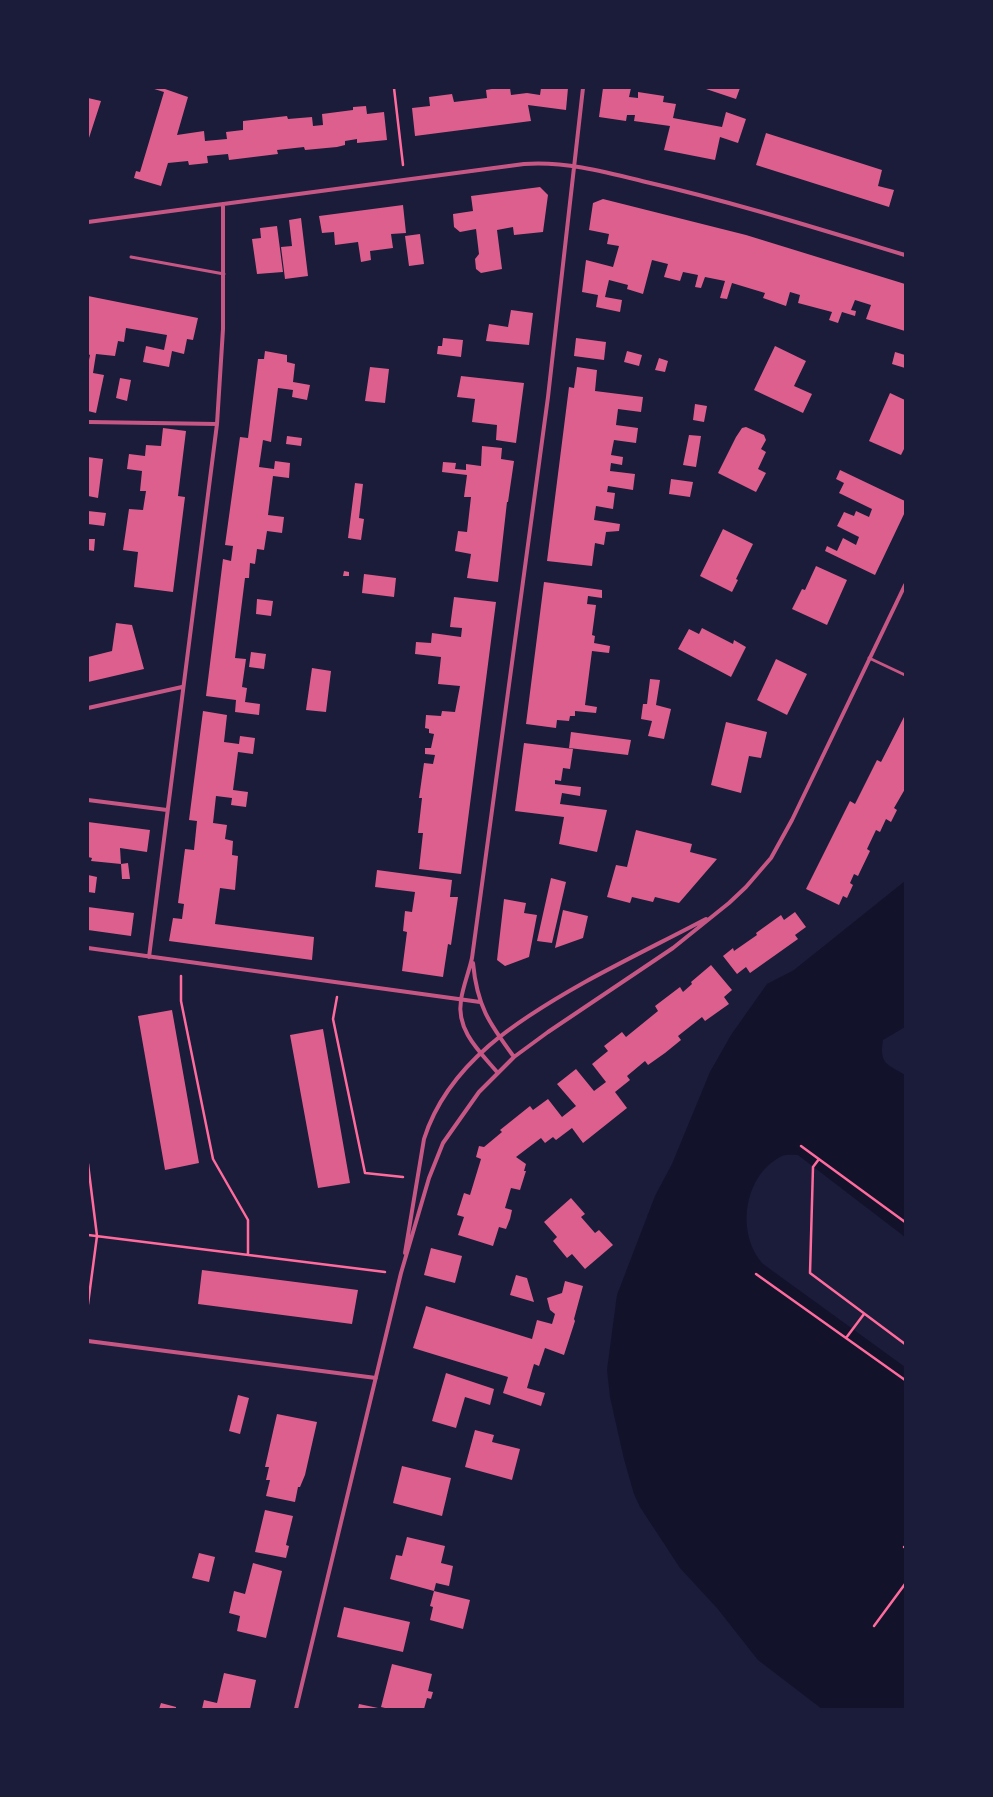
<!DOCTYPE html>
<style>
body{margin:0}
#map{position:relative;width:993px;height:1797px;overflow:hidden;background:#1b1b3a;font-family:Karla,sans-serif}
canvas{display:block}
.frame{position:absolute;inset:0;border:89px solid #1b1b3a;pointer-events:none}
</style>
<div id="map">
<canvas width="993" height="1797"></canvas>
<div class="frame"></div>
</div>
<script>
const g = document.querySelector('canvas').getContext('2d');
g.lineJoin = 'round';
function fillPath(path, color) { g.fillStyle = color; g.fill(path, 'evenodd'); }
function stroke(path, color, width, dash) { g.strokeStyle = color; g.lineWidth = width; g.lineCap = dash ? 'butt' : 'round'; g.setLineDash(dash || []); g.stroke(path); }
fillPath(new Path2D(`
 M 905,881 L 905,1027 L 883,1040 C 879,1064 887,1064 905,1075 L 905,1237 L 798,1155 C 792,1155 785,1154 780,1157 C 743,1177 736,1234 763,1264 L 905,1367 L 905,1709 L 822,1709 L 758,1660 L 717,1608 L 680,1568 L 640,1507 L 634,1494 L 624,1459 L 610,1397 L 607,1370 L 617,1295 L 655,1196 L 672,1164 L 710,1072 L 731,1035 L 767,984 L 794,970 Z`), '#12122b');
fillPath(new Path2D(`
 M 151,88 L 165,88 L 165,89 L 188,97 L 177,135 L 204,131 L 205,141 L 227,139 L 226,132 L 243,130 L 243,121 L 287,116 L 288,119 L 312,117 L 313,126 L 323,125 L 322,114 L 353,110 L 353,107 L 366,106 L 367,114 L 384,112 L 387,140 L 357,143 L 357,139 L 345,141 L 345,145 L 337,147 L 305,150 L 304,147 L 277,150 L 278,154 L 229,160 L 228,154 L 207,156 L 208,163 L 189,165 L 188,161 L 168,163 L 161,186 L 134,178 L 136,171 L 140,172 L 164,92 Z
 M 497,88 L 510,88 L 511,95 L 527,93 L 540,95 L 541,88 L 568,88 L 566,110 L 528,105 L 531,121 L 415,136 L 412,108 L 430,106 L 429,97 L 452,94 L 454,102 L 487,98 L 486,90 Z
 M 603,88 L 631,88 L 629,97 L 638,98 L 638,92 L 664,96 L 663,102 L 676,104 L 673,118 L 722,127 L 726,112 L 746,119 L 738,143 L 720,137 L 715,160 L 664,150 L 670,126 L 634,121 L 635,115 L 627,115 L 626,121 L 599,117 Z
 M 703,88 L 740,88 L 736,99 Z
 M 88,98 L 101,101 L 88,141 Z
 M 766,133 L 882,170 L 878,186 L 894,190 L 889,207 L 756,165 Z
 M 540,187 L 548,195 L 543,232 L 514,235 L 513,227 L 497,230 L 502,269 L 481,273 L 476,269 L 475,259 L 479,254 L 476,229 L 460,232 L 454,227 L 453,214 L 473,211 L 471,196 Z
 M 603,199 L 746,235 L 905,284 L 905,331 L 866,319 L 871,305 L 855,300 L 851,310 L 856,311 L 855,316 L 842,312 L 838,323 L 829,320 L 832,312 L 798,303 L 800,295 L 790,292 L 786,306 L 763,298 L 765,293 L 732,283 L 727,299 L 720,298 L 725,281 L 705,277 L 701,288 L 695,287 L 698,275 L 683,272 L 680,281 L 664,277 L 668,264 L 652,260 L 643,294 L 627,289 L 628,285 L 609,280 L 605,297 L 622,300 L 620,312 L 596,307 L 598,295 L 582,292 L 586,260 L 613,267 L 619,246 L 607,244 L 609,234 L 589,230 L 593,203 Z
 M 403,205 L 406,233 L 391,234 L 393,248 L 370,251 L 371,260 L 361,262 L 358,242 L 335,245 L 334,232 L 322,233 L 319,216 Z
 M 301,218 L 308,276 L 285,279 L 281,247 L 292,246 L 289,220 Z
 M 277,226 L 283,272 L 257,274 L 252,239 L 261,238 L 260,228 Z
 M 420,234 L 424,264 L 409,266 L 405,236 Z
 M 88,296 L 198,318 L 193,340 L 187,339 L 184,354 L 172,351 L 169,367 L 143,362 L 146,346 L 164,350 L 167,335 L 126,328 L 124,342 L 118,341 L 115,356 L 96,354 L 93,373 L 104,375 L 96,413 L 88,411 L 88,365 L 90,355 L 88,354 Z
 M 511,310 L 533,313 L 529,345 L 486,341 L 489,324 L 508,327 Z
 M 443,338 L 463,340 L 461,357 L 437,354 L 438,346 L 442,346 Z
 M 576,338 L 606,342 L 604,360 L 574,356 Z
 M 775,346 L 806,361 L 794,386 L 812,394 L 803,413 L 754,390 Z
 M 265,351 L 287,355 L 287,362 L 295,364 L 293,382 L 310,385 L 307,400 L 292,397 L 293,390 L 278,388 L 271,442 L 263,440 L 259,467 L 274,469 L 275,461 L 290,463 L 289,478 L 273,476 L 268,515 L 284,517 L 282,533 L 267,531 L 264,550 L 257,549 L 255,564 L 250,563 L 249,578 L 245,578 L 235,658 L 246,659 L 242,687 L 247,688 L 245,702 L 260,704 L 259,715 L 235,712 L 236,700 L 206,696 L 223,559 L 231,561 L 233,546 L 225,545 L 240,437 L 248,438 L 258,359 L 264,359 Z
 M 627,351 L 642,355 L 639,366 L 624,362 Z
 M 895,352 L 905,355 L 905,368 L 892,364 Z
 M 659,358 L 668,361 L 665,372 L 655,370 Z
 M 370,367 L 389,369 L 385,403 L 365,401 Z
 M 577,367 L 597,370 L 595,391 L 643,397 L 641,412 L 618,409 L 616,425 L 638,428 L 636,443 L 614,440 L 611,455 L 623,457 L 622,465 L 611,463 L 610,471 L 635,474 L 633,490 L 608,486 L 607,492 L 615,493 L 613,509 L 596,506 L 594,520 L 620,524 L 619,531 L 606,532 L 604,545 L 595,543 L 592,566 L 547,561 L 569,387 L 574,388 Z
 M 461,376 L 524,383 L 516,443 L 496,440 L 497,425 L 472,422 L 475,399 L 457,397 Z
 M 120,378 L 131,380 L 127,401 L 116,398 Z
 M 890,393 L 905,400 L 905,447 L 901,455 L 869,441 Z
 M 695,404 L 707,406 L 704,422 L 693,420 Z
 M 746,427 L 764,435 L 766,440 L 761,449 L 766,452 L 758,469 L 766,473 L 756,492 L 718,473 L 736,437 L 742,428 Z
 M 163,428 L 186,431 L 178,496 L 185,497 L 173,592 L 134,587 L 138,552 L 123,550 L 129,509 L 143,510 L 146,491 L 140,491 L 142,471 L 127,469 L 129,454 L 145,456 L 146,445 L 161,446 Z
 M 689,435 L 701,436 L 696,467 L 683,465 Z
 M 287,436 L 302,438 L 301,446 L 286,444 Z
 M 482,446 L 502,448 L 501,459 L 514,461 L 508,502 L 507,502 L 498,582 L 467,578 L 471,554 L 455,551 L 458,531 L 467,532 L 471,497 L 464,497 L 467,475 L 442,472 L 443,462 L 456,463 L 455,469 L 466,470 L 466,464 L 481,466 Z
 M 88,457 L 103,459 L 98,498 L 88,496 Z
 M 840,470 L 905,501 L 905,512 L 875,575 L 825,551 L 827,546 L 837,551 L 843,538 L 856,545 L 859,537 L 837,526 L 844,512 L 854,516 L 856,511 L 869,517 L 872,509 L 839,493 L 844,483 L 836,479 Z
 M 671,479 L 693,482 L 690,497 L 669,494 Z
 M 355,483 L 363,484 L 359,518 L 364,519 L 361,540 L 348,538 Z
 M 88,511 L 106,513 L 104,526 L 88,524 Z
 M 723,529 L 753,544 L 736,579 L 738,580 L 732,592 L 700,576 Z
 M 88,539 L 95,539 L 94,551 L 88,550 Z
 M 816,566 L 847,580 L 827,625 L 792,609 L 802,589 L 805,590 Z
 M 344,571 L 349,572 L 349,576 L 343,576 Z
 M 364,574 L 396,578 L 394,597 L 362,593 Z
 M 544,582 L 602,590 L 602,598 L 588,596 L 587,604 L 596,605 L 592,635 L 595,636 L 594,643 L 610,646 L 609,653 L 592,651 L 585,705 L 597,707 L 596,713 L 575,711 L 575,716 L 570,716 L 569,721 L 557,720 L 556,728 L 526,724 Z
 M 454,597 L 496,602 L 461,874 L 419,869 L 423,833 L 418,833 L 422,798 L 419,798 L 424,763 L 433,764 L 435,755 L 425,754 L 425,748 L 431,748 L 434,734 L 429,733 L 429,729 L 425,728 L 426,715 L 441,716 L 442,711 L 455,712 L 460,686 L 438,684 L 441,657 L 415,654 L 416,642 L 431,643 L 432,633 L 461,637 L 462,628 L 450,627 Z
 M 257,599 L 273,601 L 271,616 L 256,614 Z
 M 116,623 L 132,625 L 144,669 L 88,682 L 88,657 L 112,651 Z
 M 702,628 L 733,644 L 734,640 L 746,647 L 731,677 L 678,649 L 689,629 L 699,634 Z
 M 251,652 L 266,654 L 264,669 L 249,667 Z
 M 776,659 L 807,674 L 787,715 L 757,700 Z
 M 312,668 L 331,671 L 326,712 L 306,710 Z
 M 650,679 L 660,680 L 656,705 L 671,709 L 664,739 L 648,736 L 652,721 L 641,719 L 643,704 L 647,704 Z
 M 203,711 L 227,715 L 224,742 L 239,744 L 240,736 L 255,738 L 253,754 L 238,752 L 233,790 L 248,792 L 246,807 L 231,805 L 232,798 L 216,796 L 213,823 L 227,825 L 225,839 L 233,841 L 232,855 L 238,856 L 235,890 L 220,888 L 215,924 L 314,937 L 312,960 L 169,941 L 173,918 L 182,919 L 184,904 L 178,903 L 185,849 L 194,850 L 197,821 L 189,820 Z
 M 905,715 L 905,789 L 894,808 L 897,810 L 891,822 L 886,819 L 880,832 L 876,830 L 867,849 L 870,851 L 858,876 L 854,874 L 850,883 L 853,885 L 847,898 L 843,896 L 839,905 L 806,889 L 850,801 L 855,804 L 877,760 L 881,762 Z
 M 726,722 L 767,732 L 761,758 L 749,756 L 741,793 L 711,785 Z
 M 571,732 L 631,740 L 628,755 L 569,748 Z
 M 524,743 L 573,749 L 570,769 L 563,768 L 561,781 L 555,780 L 555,784 L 581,787 L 580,796 L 562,793 L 560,804 L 607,810 L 597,852 L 559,844 L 564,817 L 515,811 Z
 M 88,822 L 150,830 L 147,852 L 120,848 L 121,864 L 91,861 L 92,858 L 88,857 Z
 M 636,830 L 692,844 L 690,852 L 717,859 L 679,903 L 655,897 L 653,902 L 632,897 L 630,903 L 607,897 L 616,865 L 627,867 Z
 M 128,863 L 130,879 L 122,879 L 121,864 Z
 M 377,870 L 452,880 L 450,897 L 458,897 L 451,945 L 448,944 L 443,977 L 402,971 L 407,932 L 403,931 L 405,911 L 412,912 L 415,892 L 375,887 Z
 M 88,875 L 97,877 L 95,893 L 88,892 Z
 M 551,878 L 566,882 L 552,943 L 537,941 Z
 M 504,899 L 526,903 L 524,913 L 537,915 L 529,957 L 505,966 L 497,960 Z
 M 88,907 L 134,913 L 131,936 L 88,930 Z
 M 563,910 L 588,916 L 583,938 L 555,948 Z
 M 795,912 L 806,927 L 795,935 L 798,939 L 750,973 L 746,967 L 737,974 L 723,956 L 733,948 L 734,951 L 757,935 L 756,933 L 781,915 L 784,920 Z
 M 711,965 L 732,990 L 724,997 L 729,1004 L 705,1021 L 702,1017 L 678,1036 L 681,1040 L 665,1053 L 648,1065 L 645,1061 L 627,1076 L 630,1080 L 615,1092 L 627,1108 L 583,1143 L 572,1128 L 556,1140 L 553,1137 L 545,1143 L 541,1138 L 516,1157 L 526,1164 L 524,1171 L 526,1171 L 520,1190 L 511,1188 L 505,1208 L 512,1210 L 510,1219 L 506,1229 L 499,1227 L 493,1246 L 458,1235 L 464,1217 L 457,1215 L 464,1193 L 470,1195 L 481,1159 L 476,1157 L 479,1146 L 484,1147 L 502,1132 L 500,1130 L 530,1106 L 533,1110 L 548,1099 L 562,1117 L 576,1106 L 557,1084 L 576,1069 L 594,1091 L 606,1082 L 592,1064 L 608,1051 L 604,1046 L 622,1032 L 626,1037 L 658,1011 L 655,1006 L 680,987 L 683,992 L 692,984 L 691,982 Z
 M 172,1010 L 199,1163 L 165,1170 L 138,1016 Z
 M 323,1029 L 350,1183 L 318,1188 L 290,1035 Z
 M 571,1198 L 585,1214 L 581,1217 L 595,1233 L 599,1230 L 613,1245 L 585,1269 L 572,1254 L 567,1258 L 553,1241 L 557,1237 L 544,1222 Z
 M 431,1248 L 462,1256 L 455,1283 L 424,1275 Z
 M 202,1270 L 358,1290 L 352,1324 L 198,1304 Z
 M 516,1275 L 527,1278 L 534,1302 L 510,1295 Z
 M 565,1281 L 583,1286 L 574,1319 L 575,1321 L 564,1355 L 545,1348 L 539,1366 L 534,1364 L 527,1388 L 545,1393 L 541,1406 L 503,1393 L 508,1377 L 413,1348 L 426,1306 L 532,1339 L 537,1320 L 552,1324 L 555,1314 L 550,1310 L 547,1298 L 562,1293 Z
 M 446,1373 L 494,1389 L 490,1405 L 465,1397 L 456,1428 L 432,1421 Z
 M 238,1395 L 249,1398 L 240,1434 L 229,1431 Z
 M 277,1414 L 317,1422 L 305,1475 L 300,1487 L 298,1487 L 295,1502 L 266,1496 L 270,1480 L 266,1480 L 269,1467 L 265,1467 Z
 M 475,1430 L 494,1435 L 492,1442 L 520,1449 L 512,1480 L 465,1467 Z
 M 402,1466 L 451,1478 L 442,1516 L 393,1503 Z
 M 265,1510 L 293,1516 L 286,1545 L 289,1546 L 286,1558 L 255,1552 Z
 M 407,1537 L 445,1546 L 441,1563 L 453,1566 L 449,1586 L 436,1583 L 434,1591 L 390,1579 L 396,1555 L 402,1556 Z
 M 199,1553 L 215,1557 L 209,1582 L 192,1578 Z
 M 253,1563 L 282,1571 L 266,1638 L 237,1631 L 240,1616 L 229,1613 L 234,1591 L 245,1594 Z
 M 434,1591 L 470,1600 L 463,1629 L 430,1620 L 433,1607 L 430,1606 Z
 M 344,1607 L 410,1622 L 403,1652 L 337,1637 Z
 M 392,1664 L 432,1674 L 428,1691 L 433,1692 L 431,1699 L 427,1698 L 424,1709 L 389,1709 L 381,1707 Z
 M 224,1673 L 256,1680 L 250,1709 L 202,1709 L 204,1700 L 217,1703 Z
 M 161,1703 L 176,1707 L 176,1709 L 159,1709 Z
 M 359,1704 L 378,1708 L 378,1709 L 358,1709 Z`), '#dd5f8e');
stroke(new Path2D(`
 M 394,88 L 403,165
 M 181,976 L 181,1001 L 213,1159 L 248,1220 L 248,1255
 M 337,997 L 333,1019 L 365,1173 L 403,1177
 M 801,1146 L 905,1222
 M 819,1159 L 813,1167 L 810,1273 L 905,1344
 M 88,1164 L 97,1236 L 88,1304
 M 88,1235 L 385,1272
 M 756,1274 L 905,1380
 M 846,1338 L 864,1314
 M 904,1547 L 905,1547
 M 874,1626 L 905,1584`), '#ff6b9d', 2.5);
stroke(new Path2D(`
 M 131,257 L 224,274
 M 869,658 L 905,675`), '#c65784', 3);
stroke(new Path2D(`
 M 88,222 L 524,164 C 566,161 606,172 646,182 C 733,202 819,229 905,255
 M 88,422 L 217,424
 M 88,708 L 182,687
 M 88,800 L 167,810
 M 88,948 L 480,1002
 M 149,957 L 217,424 L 223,329 L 223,204
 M 473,963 C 477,1006 489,1023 514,1057
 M 497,1072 C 479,1051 456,1030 461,1000 C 463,986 469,972 472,958 L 548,397 L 583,88
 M 405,1253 L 424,1139 C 448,1063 519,1019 585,982 C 625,960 666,940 706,919
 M 88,1341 L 376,1378
 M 296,1709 L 401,1273 L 429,1178 L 443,1143 L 479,1092 L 514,1057 L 548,1032 L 673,948 L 729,903 L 746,887 L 771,858 L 792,820 L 905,585`), '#c65784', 4);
</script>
